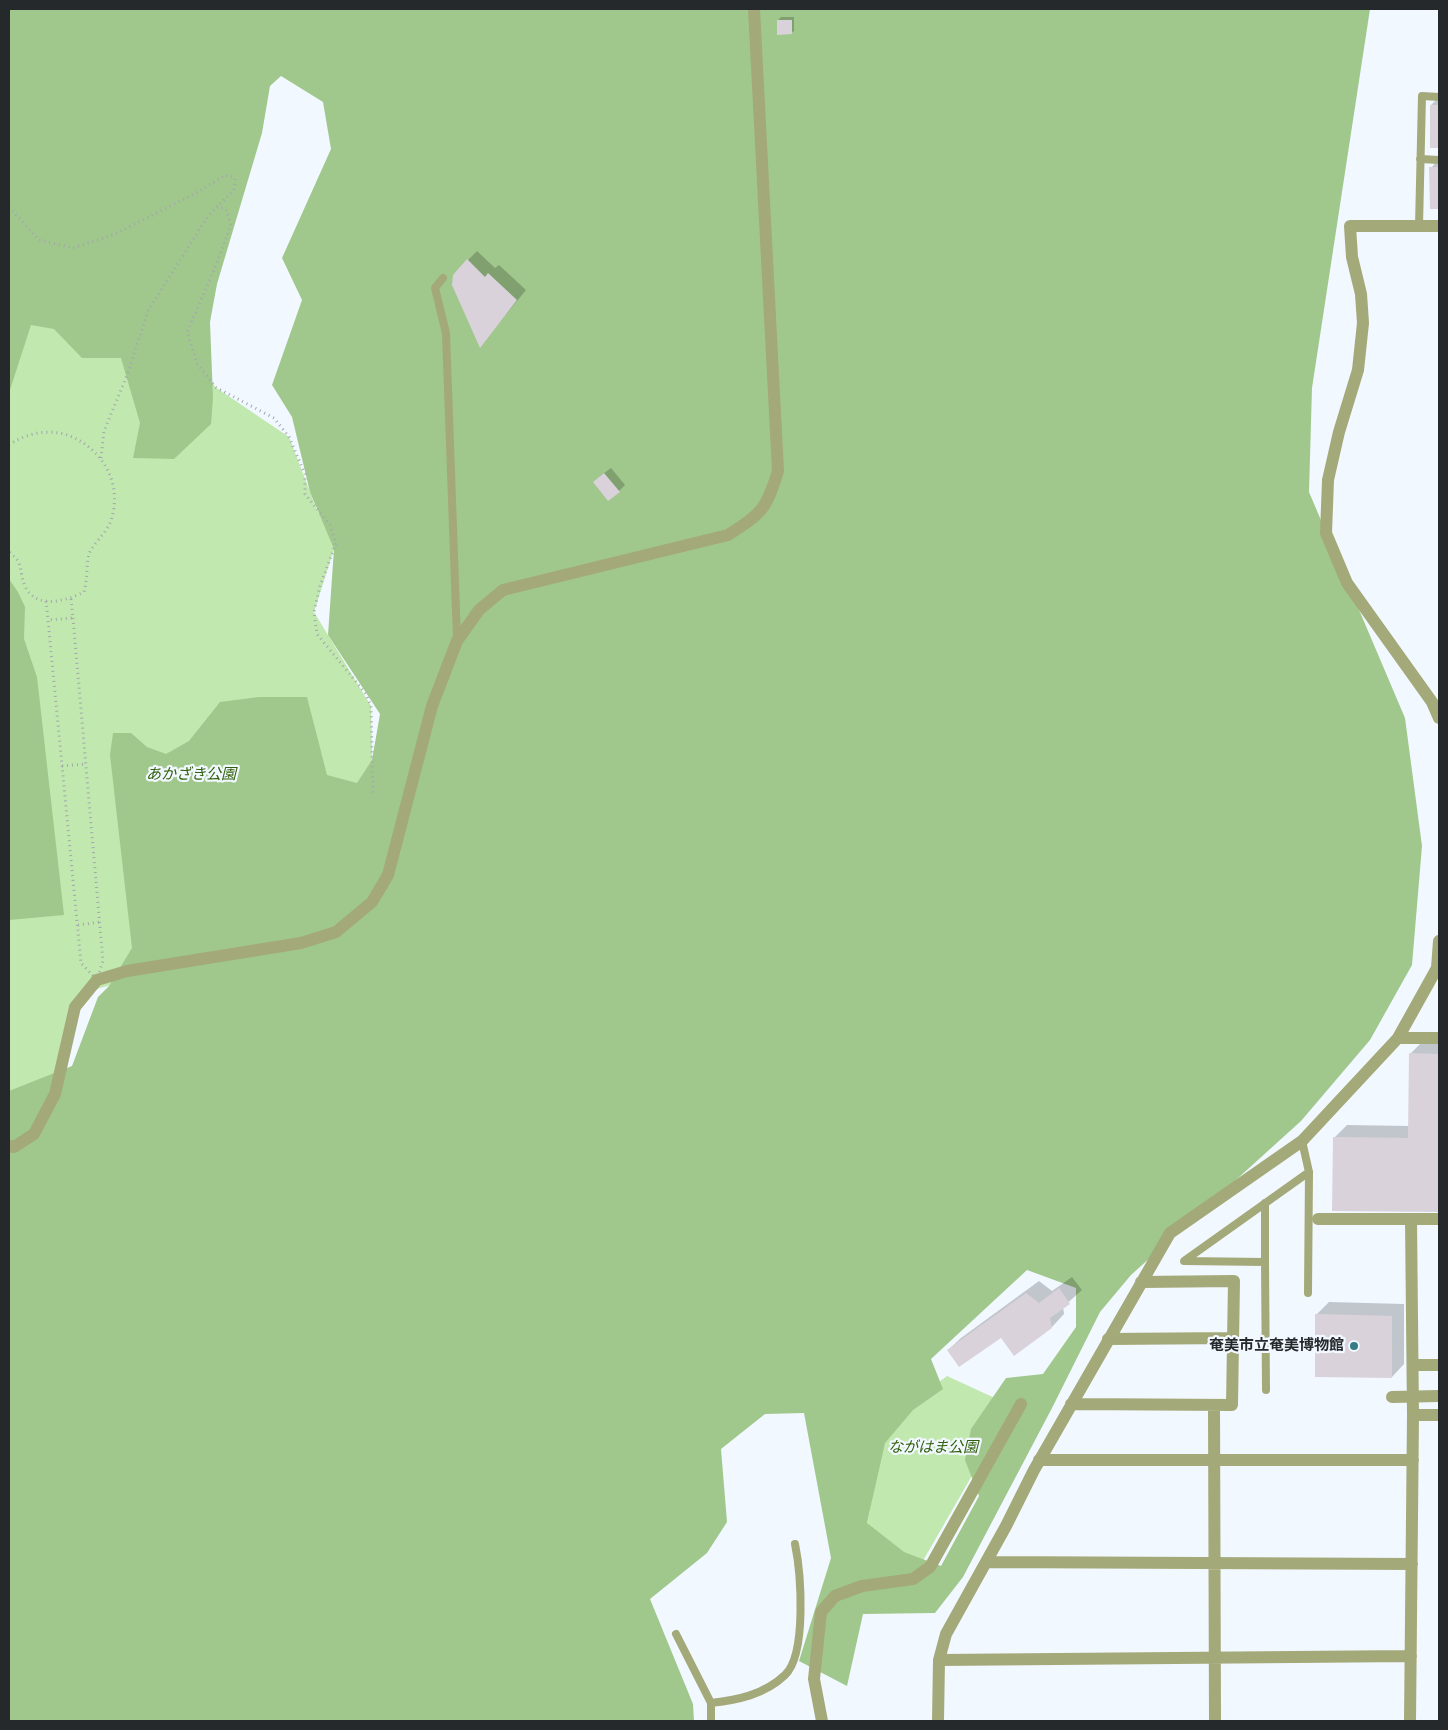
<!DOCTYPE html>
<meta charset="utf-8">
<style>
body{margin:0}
#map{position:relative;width:1448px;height:1730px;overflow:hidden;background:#f2f8ff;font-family:"PT Serif",serif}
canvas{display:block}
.frame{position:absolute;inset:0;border:10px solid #26292c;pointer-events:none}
</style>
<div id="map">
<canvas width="1448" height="1730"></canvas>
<div class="frame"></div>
</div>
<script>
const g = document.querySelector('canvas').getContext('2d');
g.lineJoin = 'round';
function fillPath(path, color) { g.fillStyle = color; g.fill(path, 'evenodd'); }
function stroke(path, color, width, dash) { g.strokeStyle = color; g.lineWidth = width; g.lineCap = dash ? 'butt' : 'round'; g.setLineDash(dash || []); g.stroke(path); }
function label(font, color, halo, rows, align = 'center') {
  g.font = font + ' "PT Serif","Noto Sans JP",serif'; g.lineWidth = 4.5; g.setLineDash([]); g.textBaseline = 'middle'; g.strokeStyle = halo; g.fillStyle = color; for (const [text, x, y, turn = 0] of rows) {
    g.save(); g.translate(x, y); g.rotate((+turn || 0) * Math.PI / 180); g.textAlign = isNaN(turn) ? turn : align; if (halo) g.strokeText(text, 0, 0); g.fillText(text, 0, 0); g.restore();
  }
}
fillPath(new Path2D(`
 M 9,207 L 187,332 L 215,387 L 289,437 L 317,510 L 336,543 L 314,612 L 371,706 L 373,794 L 213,958 L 85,992 L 55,1094 L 9,1145 Z
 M 947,1376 L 1012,1406 L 920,1566 L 867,1524 L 888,1421 Z`), '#c1e8ae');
fillPath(new Path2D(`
 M 9,9 L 1370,9 L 1312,388 L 1309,492 L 1405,718 L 1422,846 L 1412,965 L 1370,1040 L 1301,1121 L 1131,1275 L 1100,1312 L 1052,1408 L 963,1577 L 935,1613 L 863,1614 L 847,1686 L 799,1661 L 831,1558 L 804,1413 L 765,1414 L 721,1449 L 727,1522 L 707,1553 L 650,1599 L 693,1704 L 694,1721 L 9,1721 L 9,1091 L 72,1066 L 98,997 L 109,986 L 132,948 L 110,755 L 113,733 L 131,733 L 147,747 L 166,754 L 189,741 L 220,702 L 259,697 L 307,697 L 327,775 L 357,783 L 372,760 L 380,714 L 328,635 L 334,549 L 310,492 L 292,417 L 272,385 L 302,300 L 282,258 L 331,149 L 323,102 L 281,76 L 270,86 L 262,133 L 217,284 L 210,322 L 213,398 L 211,424 L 174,459 L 133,458 L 140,423 L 121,358 L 82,358 L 54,329 L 31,325 L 9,393 ZM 1027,1270 L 1076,1288 L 1076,1327 L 1043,1374 L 1006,1378 L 971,1429 L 965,1460 L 979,1496 L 941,1566 L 904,1552 L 867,1523 L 885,1443 L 913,1410 L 943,1389 L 931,1359 Z
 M 9,579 L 18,592 L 25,607 L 24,639 L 37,677 L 64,915 L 9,920 Z`), '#a0c88c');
fillPath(new Path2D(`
 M 781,17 L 794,17 L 794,31 L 791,33 L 778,20 Z
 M 1439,97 L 1439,147 L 1432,147 L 1431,105 Z
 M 1439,159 L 1439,208 L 1431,208 L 1431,168 Z
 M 477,251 L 495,268 L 499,265 L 526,290 L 480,346 L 468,260 Z
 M 611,468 L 625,485 L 619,491 L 600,476 Z
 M 1423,1041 L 1439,1041 L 1439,1211 L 1333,1210 L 1334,1138 L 1347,1125 L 1409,1126 L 1410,1054 Z
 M 1072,1277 L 1082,1290 L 1063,1307 L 1064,1314 L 1052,1327 L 1001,1336 L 948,1350 L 961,1338 L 1039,1281 L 1052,1291 Z
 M 1329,1302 L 1404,1304 L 1404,1364 L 1392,1377 L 1316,1315 Z
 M 1439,1704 L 1439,1721 L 1438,1721 Z`), '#0003');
fillPath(new Path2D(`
 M 777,20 L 792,20 L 792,34 L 777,35 Z
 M 1430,105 L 1439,105 L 1439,148 L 1430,148 Z
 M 1429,167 L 1439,167 L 1439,209 L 1430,209 Z
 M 467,259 L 485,277 L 488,273 L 517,300 L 480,348 L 452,285 L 453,275 Z
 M 604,473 L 620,492 L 608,501 L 593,482 Z
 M 1409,1053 L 1439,1054 L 1439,1212 L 1332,1211 L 1333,1137 L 1408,1138 Z
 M 1059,1288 L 1070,1304 L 1050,1318 L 1052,1328 L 1014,1356 L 1001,1338 L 959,1367 L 947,1350 L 1026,1293 L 1039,1303 Z
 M 1315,1314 L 1392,1316 L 1392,1378 L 1315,1377 Z`), '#dad2da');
stroke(new Path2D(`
 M 9,207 L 39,240 L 73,248 L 115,234 L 200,191 L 225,175 L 235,178 L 234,190 L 217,207
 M 9,445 C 26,433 50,428 70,436 C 104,450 124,486 110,523 C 106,533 92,545 89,554 C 86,565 88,578 84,592 C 66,601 36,610 25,586 C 18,570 25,564 9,552
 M 101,458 L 104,431 L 128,373 L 148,311 L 206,219 L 217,207 L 226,209 L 231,225 L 217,263 L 187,332 L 197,363 L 215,387 L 274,418 L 289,437 L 305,474 L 305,494 L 330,525 L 336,543 L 320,586 L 314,612 L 317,634 L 366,694 L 371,706 L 373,794
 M 71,599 L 73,618
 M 46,601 L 48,620
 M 73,618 L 103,961 L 97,980 L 81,963 L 48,620 Z
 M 62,766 L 86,764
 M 78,925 L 100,922`), '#a2a7ac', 3, [1, 4]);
stroke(new Path2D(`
 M 1420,159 L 1439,160
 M 1419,226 L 1422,96 L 1439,97
 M 443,278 L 435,288 L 446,333 L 457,639
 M 1302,1141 L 1309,1172 L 1308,1293
 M 1265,1203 L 1265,1262
 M 1266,1390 L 1265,1262 L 1184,1261 L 1309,1172
 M 676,1634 L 711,1703 L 711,1721
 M 711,1703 C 737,1700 764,1695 785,1675 C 807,1654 801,1573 795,1544`), '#a3a978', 8);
stroke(new Path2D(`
 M 1318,1219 L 1439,1219
 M 1411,1219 L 1413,1415
 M 1413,1365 L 1439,1365
 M 1392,1397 L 1439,1396`), '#a3a978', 12);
stroke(new Path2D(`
 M 1439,226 L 1350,226 L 1352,257 L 1361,294 L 1363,323 L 1358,370 L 1339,432 L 1328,480 L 1326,533 L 1347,583 L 1432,702 L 1439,718
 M 1398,1038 L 1439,1038
 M 9,1146 L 14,1147 L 34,1134 L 55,1094 L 75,1007 L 97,980 L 127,971 L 301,943 L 336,932 L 372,902 L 388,875 L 432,706 L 457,641 L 479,610 L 503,590 L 728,535 C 762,513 766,510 778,471 L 754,9
 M 1108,1339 L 1233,1338
 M 1071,1404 L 1232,1405 L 1234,1281 L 1141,1282
 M 1214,1405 L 1215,1721
 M 1039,1460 L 1413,1460
 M 987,1562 L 1412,1564
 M 939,1660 L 1411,1656
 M 822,1721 L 814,1679 L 821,1612 L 835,1596 L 862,1586 L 913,1579 L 930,1567 L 1021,1404
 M 938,1721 L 939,1660 L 946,1634 L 1006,1526 L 1034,1470 L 1170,1233 L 1302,1141 L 1398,1038 L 1437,968 L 1439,941
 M 1410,1721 L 1413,1415 L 1439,1415`), '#a3a978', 12);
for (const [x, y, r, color] of [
 [1354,1346,5,"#357b88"]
]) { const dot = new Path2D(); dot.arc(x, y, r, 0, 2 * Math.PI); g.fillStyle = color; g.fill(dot); stroke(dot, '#f2f8ff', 2); }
label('italic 15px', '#31600c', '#f2f8ff', [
 ["あかざき公園",191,775],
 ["ながはま公園",933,1448]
]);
label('bold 15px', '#26292c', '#f2f8ff', [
 ["奄美市立奄美博物館",1344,1346]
], 'right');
</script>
